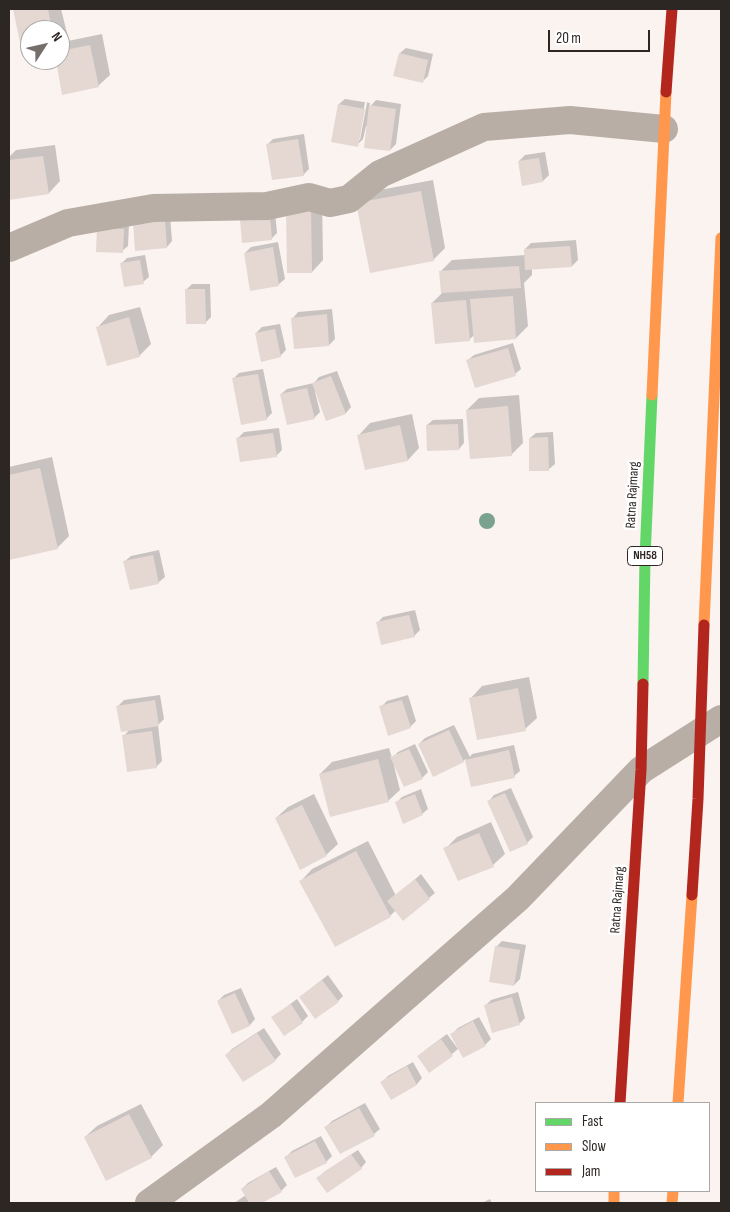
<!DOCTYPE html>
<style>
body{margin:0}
#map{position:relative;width:730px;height:1212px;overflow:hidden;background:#faf3f0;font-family:"Sofia Sans Condensed",sans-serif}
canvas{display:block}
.frame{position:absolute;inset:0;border:10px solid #2d2724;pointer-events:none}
.legend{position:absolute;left:535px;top:1102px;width:175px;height:90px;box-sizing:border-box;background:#fff;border:1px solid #aba9a7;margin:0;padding:6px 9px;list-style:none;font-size:15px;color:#2d2724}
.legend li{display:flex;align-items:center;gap:10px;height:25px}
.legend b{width:25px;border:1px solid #aba9a7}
.north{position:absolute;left:20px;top:20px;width:50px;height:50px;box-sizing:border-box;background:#fff;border:1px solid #aba9a7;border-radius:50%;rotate:55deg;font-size:14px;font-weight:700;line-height:20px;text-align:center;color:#2d2724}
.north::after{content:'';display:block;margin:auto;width:18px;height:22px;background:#756e6b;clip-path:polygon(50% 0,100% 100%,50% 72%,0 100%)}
.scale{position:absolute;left:548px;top:30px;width:102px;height:22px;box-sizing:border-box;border:2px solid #2d2724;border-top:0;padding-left:6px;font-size:15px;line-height:18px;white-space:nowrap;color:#2d2724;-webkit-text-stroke:4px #fff;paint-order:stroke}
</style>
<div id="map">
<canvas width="730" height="1212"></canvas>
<div class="frame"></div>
<ul class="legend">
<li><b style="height:6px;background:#63d668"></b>Fast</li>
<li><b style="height:6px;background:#ff974d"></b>Slow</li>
<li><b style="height:6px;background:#b3261e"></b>Jam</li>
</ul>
<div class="north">N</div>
<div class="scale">20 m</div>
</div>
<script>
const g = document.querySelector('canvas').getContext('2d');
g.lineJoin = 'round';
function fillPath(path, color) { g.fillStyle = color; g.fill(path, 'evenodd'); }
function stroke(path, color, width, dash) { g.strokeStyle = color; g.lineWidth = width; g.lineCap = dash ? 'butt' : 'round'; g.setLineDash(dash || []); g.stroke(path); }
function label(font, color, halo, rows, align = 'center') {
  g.font = font + ' "Sofia Sans Condensed",sans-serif'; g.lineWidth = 5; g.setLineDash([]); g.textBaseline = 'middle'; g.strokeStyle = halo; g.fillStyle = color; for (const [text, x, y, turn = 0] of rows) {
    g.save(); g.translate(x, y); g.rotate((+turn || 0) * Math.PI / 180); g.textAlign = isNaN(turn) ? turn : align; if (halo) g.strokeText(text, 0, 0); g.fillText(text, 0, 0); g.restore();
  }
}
fillPath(new Path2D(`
 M 14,9 L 61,9 L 68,37 L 63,42 L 102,34 L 110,75 L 98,86 L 57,60 L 60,60 L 60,30 L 30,30 L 30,54 L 24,55 Z
 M 406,48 L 433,54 L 428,76 L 422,82 L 395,75 L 400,53 Z
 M 345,99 L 370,103 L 369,108 L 376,100 L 401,104 L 396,144 L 390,150 L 368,126 L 366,126 L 363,139 L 357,145 L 339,104 ZM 365,102 L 367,103 L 360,140 L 358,140 Z
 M 304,134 L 309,169 L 303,175 L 267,145 L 273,139 Z
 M 55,145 L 60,181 L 49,193 L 10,198 L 9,157 L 16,150 Z
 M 545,152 L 549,175 L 543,181 L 519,161 L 525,155 Z
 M 433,180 L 445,248 L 433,260 L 358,203 L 369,192 Z
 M 322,199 L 323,260 L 312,272 L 287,211 Z
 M 275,212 L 277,233 L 271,239 L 243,242 Z
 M 170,215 L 172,241 L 167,247 L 140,217 Z
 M 104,223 L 129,224 L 128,246 L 122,251 Z
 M 576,240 L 578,260 L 572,266 L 532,269 L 532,275 L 524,283 L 528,326 L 516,338 L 474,335 L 469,340 L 432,303 L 442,293 L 441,271 L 452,260 L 526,255 L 525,249 L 531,243 Z
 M 278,242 L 285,279 L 279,284 L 251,289 L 245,253 L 251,247 Z
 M 145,255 L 149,277 L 143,282 L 121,264 L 127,258 Z
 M 192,284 L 210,284 L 211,317 L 205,323 L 186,290 Z
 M 140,307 L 151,344 L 139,356 L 98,327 L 109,315 Z
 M 332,309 L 335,339 L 329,345 L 293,318 L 298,312 Z
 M 280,324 L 286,350 L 280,356 L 256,333 L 262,327 Z
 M 513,343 L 521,369 L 515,374 L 468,360 L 474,355 Z
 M 263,369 L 272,413 L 266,419 L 234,378 L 239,373 Z
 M 337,371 L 351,407 L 346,413 L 327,420 L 317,391 L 315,392 L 320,412 L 314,418 L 281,394 L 287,389 L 314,383 L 319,377 Z
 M 519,395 L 523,443 L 511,455 L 467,410 L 479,398 Z
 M 412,414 L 419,448 L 408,460 L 366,469 L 359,435 L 370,423 Z
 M 463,419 L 464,443 L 459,449 L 427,425 L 433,420 Z
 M 279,428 L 282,450 L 276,456 L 238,438 L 244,432 Z
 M 553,432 L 555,464 L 549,469 L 530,438 L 536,433 Z
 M 52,457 L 69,536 L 57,548 L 9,559 L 9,467 Z
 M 159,550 L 165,577 L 159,582 L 131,588 L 125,561 L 131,556 Z
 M 415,610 L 420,630 L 414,636 L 377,623 L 383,617 Z
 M 529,677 L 537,718 L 525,729 L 471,698 L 482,686 Z
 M 160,695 L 164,719 L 158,725 L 162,761 L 156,767 L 124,736 L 130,729 L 118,706 L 124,700 Z
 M 408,695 L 416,721 L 410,727 L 381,707 L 387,701 Z
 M 454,725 L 470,757 L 472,754 L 514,745 L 520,771 L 514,776 L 472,786 L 466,759 L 463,761 L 419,744 L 425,738 Z
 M 415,744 L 428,772 L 422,778 L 394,766 L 400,790 L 388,801 L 320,774 L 332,762 L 389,748 L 392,758 L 398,752 Z
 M 511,788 L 533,837 L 527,843 L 489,801 L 494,795 Z
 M 421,789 L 428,809 L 422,814 L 396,803 L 402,797 Z
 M 314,794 L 338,844 L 326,855 L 276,818 L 288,807 Z
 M 491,822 L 505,854 L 493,865 L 445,849 L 457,837 Z
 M 368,841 L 396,896 L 421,874 L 435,893 L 403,919 L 396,910 L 390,916 L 301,881 L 312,869 Z
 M 502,941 L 526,945 L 520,979 L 514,985 L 496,947 Z
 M 328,975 L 343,996 L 338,1001 L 300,997 Z
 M 241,988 L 255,1019 L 250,1025 L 233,1033 L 218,1001 L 224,995 Z
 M 518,992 L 525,1018 L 520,1023 L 493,1031 L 485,1006 L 491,1000 Z
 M 297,999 L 308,1016 L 302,1022 L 273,1017 Z
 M 479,1017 L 491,1039 L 485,1045 L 452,1034 L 458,1028 Z
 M 264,1028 L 281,1054 L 275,1060 L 244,1081 L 226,1055 L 232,1049 Z
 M 447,1034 L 458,1049 L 430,1072 L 424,1051 Z
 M 413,1062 L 422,1078 L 417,1084 L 392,1098 L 382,1082 L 388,1076 Z
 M 365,1103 L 380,1129 L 374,1134 L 341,1153 L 326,1127 L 332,1121 Z
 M 141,1104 L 163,1145 L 151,1157 L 85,1137 L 97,1126 Z
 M 321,1136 L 332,1156 L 326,1162 L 286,1157 L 292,1151 Z
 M 358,1150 L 366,1162 L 361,1168 L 318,1178 L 324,1172 Z
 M 276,1167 L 287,1185 L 281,1191 L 260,1203 L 234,1203 L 246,1195 L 242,1189 L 248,1183 Z
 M 490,1199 L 492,1203 L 482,1203 Z`), '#0003');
fillPath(new Path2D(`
 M 13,9 L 48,9 L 52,30 L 30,30 L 30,55 L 23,57 Z
 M 90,45 L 99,87 L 62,95 L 56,60 L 60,60 L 60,51 Z
 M 399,53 L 428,60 L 423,83 L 393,76 Z
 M 338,104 L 365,109 L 358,147 L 331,142 Z
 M 369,105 L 396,109 L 390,151 L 364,148 Z
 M 298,139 L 304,176 L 272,180 L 266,144 Z
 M 43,156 L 49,194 L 9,200 L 9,160 Z
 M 539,158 L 543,182 L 522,186 L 518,161 Z
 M 421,191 L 434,261 L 370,273 L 356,203 Z
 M 286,210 L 311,210 L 312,273 L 287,273 Z
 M 270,217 L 272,240 L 242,243 L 240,220 Z
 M 165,220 L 167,248 L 135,251 L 133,223 Z
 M 97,228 L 124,229 L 123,253 L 96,252 Z
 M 570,246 L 572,267 L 525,270 L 524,249 Z
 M 273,247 L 279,286 L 250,291 L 244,253 Z
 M 140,260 L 144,284 L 124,287 L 120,263 Z
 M 519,266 L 521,288 L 441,293 L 439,271 Z
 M 185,289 L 205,289 L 206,324 L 186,324 Z
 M 513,296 L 516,339 L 474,343 L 470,299 Z
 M 466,300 L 470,341 L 435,344 L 431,303 Z
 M 327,314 L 329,346 L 294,349 L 291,318 Z
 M 129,317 L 140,357 L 107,366 L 96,327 Z
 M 275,329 L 281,357 L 261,362 L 255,333 Z
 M 508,348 L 516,376 L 475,388 L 466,360 Z
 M 258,374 L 267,420 L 241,425 L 232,378 Z
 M 331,376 L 346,414 L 326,421 L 312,383 Z
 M 307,388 L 315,419 L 287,425 L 280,394 Z
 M 508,406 L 512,456 L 470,459 L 466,410 Z
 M 458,424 L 459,450 L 427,451 L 426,425 Z
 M 400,425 L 408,461 L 365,470 L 357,435 Z
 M 273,433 L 277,457 L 240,462 L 236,438 Z
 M 548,437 L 549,471 L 529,471 L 529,438 Z
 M 40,468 L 58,549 L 9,560 L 9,475 Z
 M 153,555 L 159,584 L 130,590 L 123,561 Z
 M 409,615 L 415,637 L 381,645 L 376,622 Z
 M 518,688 L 526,731 L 477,740 L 469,698 Z
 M 155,700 L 159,726 L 121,732 L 116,706 Z
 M 402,700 L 411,728 L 388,736 L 379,706 Z
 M 449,730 L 464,762 L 433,777 L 418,744 Z
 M 152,731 L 157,768 L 127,772 L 122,735 Z
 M 409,749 L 423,779 L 404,787 L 390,757 Z
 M 509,750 L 515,778 L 471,787 L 465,760 Z
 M 378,759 L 389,802 L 330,817 L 319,774 Z
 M 505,793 L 528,844 L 510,852 L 487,801 Z
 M 415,794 L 423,815 L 403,824 L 395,802 Z
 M 302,805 L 327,856 L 300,870 L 275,818 Z
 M 479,833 L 494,867 L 458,881 L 443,848 Z
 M 356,851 L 391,917 L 335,947 L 299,881 Z
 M 415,879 L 430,899 L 403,921 L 387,901 Z
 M 495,946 L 520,950 L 514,986 L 489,982 Z
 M 322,980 L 339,1002 L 315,1019 L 299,997 Z
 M 235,993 L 250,1026 L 232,1034 L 217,1001 Z
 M 512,997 L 520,1025 L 492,1033 L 484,1005 Z
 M 291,1004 L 303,1023 L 284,1036 L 271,1017 Z
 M 473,1021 L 486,1046 L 463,1058 L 450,1034 Z
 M 257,1033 L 276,1061 L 243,1082 L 225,1055 Z
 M 441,1039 L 453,1056 L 429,1073 L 417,1056 Z
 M 407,1066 L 417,1085 L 391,1100 L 380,1082 Z
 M 359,1108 L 375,1136 L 340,1154 L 324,1127 Z
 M 129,1114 L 152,1158 L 106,1181 L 84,1137 Z
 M 315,1141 L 327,1163 L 295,1178 L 284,1157 Z
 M 351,1154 L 362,1169 L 327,1193 L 316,1178 Z
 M 269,1171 L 282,1192 L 262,1203 L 249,1203 L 241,1189 Z`), '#e5d8d2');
stroke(new Path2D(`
 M 9,248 L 68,223 L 153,208 L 267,206 L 309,197 L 330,203 L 349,199 L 380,174 L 484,127 L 570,120 L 664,129
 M 149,1203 L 271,1115 L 518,898 L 641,770 L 721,719`), '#b9aea5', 28);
stroke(new Path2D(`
 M 643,684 L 645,558 L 652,395`), '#63d668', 11);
stroke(new Path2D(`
 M 652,395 L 666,92
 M 704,625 L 721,238
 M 678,1103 L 692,895
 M 614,1191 L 614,1203
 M 672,1203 L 673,1191`), '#ff974d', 11);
stroke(new Path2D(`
 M 666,92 L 672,9
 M 692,895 L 698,799 L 704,625
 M 620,1103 L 641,770 L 643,684`), '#b3261e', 11);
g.fillStyle = '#79a38d';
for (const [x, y] of [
 [487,521]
]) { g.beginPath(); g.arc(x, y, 8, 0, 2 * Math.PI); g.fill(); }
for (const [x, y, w] of [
 [645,556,35]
]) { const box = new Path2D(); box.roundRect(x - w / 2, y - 9.5, w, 19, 4); g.fillStyle = '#fff'; g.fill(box); stroke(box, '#2d2724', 1); }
label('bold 12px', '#2d2724', null, [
 ["NH58",645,556]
]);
label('14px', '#2d2724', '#fff', [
 ["Ratna Rajmarg",633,495,-87],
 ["Ratna Rajmarg",618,900,-86]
]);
</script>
